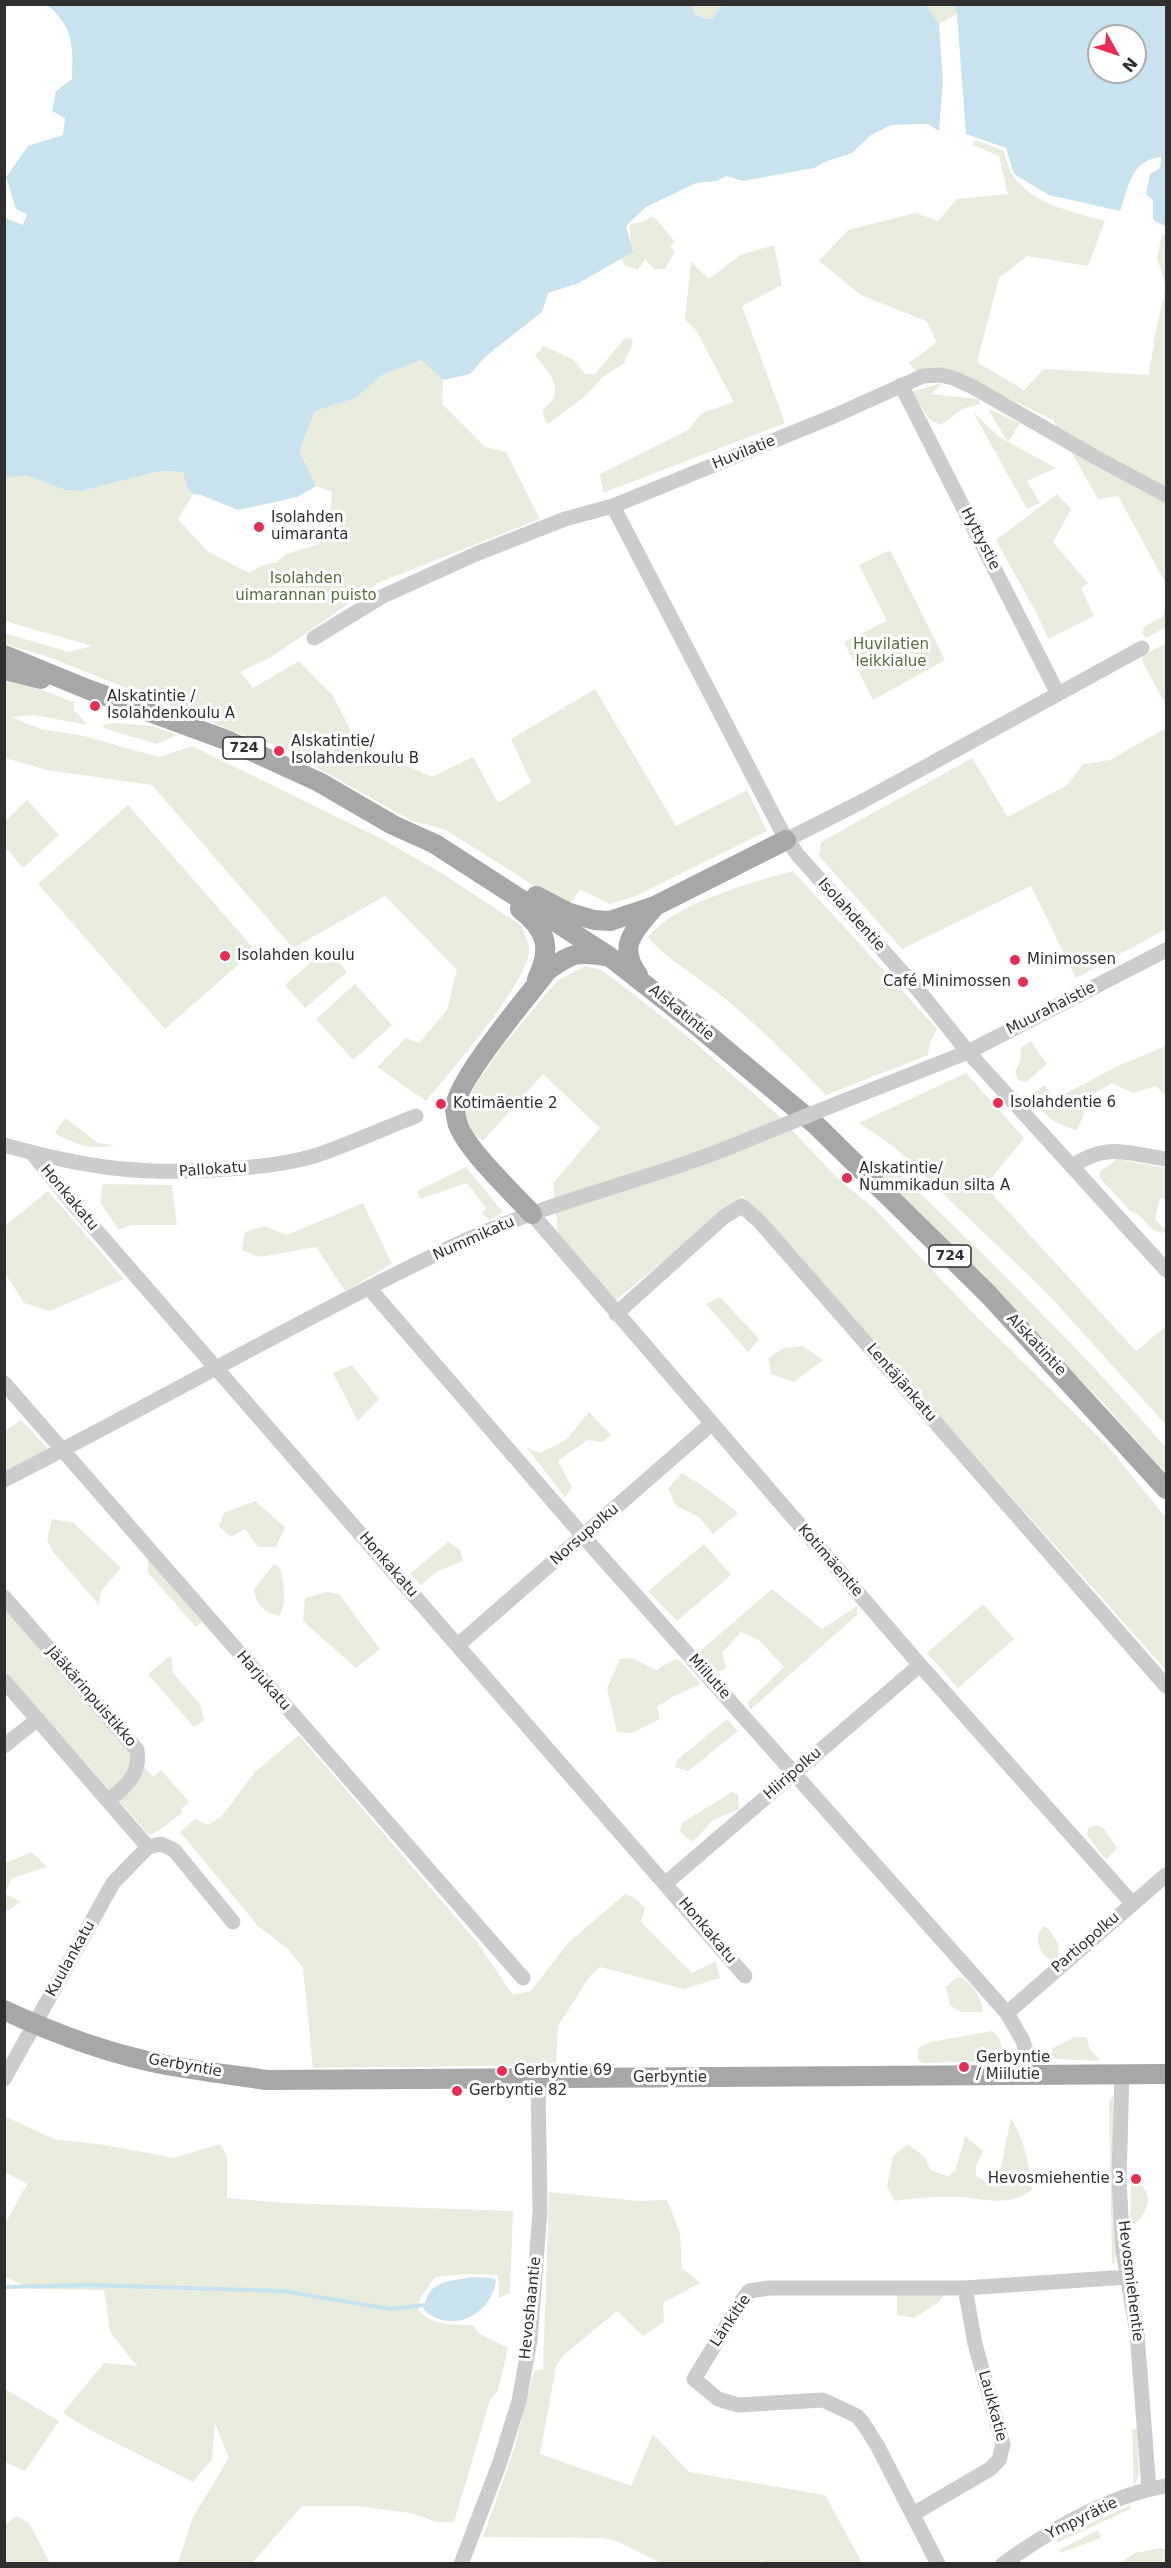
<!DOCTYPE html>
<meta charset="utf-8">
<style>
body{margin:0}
#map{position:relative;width:1171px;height:2568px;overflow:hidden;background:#fff;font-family:"DejaVu Sans",sans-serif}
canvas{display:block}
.frame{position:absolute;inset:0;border:6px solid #2f2f2f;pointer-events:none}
.north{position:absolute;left:1087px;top:24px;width:60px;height:60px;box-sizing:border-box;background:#fff;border:2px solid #acacac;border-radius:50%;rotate:130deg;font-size:16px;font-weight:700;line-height:24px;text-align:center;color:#2f2f2f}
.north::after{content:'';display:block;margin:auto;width:21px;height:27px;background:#ea2c55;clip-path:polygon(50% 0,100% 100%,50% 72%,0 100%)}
</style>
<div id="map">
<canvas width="1171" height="2568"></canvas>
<div class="frame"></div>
<div class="north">N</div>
</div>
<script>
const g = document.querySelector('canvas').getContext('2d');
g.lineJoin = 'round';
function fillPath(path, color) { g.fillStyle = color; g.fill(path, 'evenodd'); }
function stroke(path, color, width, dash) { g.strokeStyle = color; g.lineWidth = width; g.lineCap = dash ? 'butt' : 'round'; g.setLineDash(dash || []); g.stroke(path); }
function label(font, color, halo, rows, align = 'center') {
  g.font = font + ' "DejaVu Sans",sans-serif'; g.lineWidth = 6; g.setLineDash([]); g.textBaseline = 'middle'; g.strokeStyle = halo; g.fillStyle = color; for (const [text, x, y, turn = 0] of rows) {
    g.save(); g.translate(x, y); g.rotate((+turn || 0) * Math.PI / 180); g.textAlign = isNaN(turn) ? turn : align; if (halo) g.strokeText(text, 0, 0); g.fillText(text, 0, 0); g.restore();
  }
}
fillPath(new Path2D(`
 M 691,5 L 722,5 L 713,18 L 706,19 L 695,14 Z
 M 926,5 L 954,5 L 957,14 L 939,24 Z
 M 976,140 L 1004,151 C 1006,158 1008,168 1012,174 C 1030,204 1074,212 1105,221 L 1088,266 L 1027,256 L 999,278 L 977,362 L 1024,390 L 1044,369 L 1149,375 L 1155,335 L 1166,287 L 1157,258 L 1162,234 L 1166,236 L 1166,584 L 1118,496 L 1098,499 L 1053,420 L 954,372 L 919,374 L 909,363 L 937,342 L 926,321 L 861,295 L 819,261 L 848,230 L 916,213 L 938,221 L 957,199 L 1008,194 L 999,156 L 972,145 Z
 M 651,217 L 657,220 L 675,242 L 670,246 L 675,252 L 665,269 L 654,269 L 645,259 L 638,270 L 624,265 L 622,258 L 631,253 L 630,224 L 643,222 Z
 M 774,245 L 782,285 L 742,306 L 785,423 L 603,493 L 600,474 L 688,430 L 702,413 L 734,402 L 696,330 L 685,319 L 691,262 L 709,279 L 740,255 Z
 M 630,338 L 633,343 L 624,363 L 603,377 L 583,398 L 548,424 C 534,404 554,408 555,392 C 556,378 543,365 535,355 L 544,346 L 574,360 L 585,374 L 595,374 L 624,339 Z
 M 423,360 L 443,380 L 442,404 L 485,447 L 506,452 L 540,519 L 378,583 L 273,656 L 240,672 L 253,688 L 299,661 L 333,696 L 357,743 L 432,777 L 473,757 L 498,803 L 531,782 L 511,739 L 595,689 L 676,826 L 747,790 L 767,831 L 636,896 L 610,904 L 580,889 L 568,907 L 444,829 L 412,821 L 279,746 L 248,737 L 46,656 L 5,644 L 4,633 L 69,652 L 92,646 L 5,621 L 5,478 L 26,475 L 65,490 L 81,491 L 160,471 L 184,472 L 188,489 L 193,494 L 178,519 L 207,551 L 249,573 L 263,565 L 277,562 L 286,554 L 319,544 L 329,525 L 332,492 L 316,486 L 299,451 L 315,411 L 356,398 L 382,375 Z
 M 942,383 L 931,394 L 979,399 L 980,404 L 962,409 L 941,425 L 930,420 L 911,392 Z
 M 988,409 L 1020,423 L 1008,442 L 1056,468 L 1027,481 L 1040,503 L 1027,509 L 973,412 L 998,436 L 1008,442 Z
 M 1057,494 L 1071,509 L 1053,542 L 1088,583 L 1081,588 L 1094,616 L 1048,639 L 1037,614 L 996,540 Z
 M 890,550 L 945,660 L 873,700 L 844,642 L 887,621 L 859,565 Z
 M 1166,610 L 1166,627 L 1146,638 L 1142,633 L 1145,626 L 1162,617 Z
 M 1166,643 L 1166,705 L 1142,661 L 1143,655 Z
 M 4,681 L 39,689 L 74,702 L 74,710 L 88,725 L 34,715 L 11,717 L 41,729 L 84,736 L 159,757 L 192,746 L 382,839 L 443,874 L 522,926 C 524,933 528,941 529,949 C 531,979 448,1075 426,1101 L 377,1067 L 406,1038 L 419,1043 L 447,1010 L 457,970 L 385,896 L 293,948 L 152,785 L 47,770 L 5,758 Z
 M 117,723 L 152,726 L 177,735 L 157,744 L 103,728 L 103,725 Z
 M 1166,728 L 1166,929 L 1076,978 L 1031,886 L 902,949 L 819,856 L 821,842 L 972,758 L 1008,817 L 1067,785 L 1083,764 L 1110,760 Z
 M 27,800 L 59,835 L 23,868 L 5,847 L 5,821 Z
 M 128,805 L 255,950 L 165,1029 L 38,884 Z
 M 793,871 L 937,1029 L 930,1042 L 928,1055 L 826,1095 C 793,1061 760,1027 723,997 C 698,976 669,962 648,937 C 675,903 752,882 793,871 Z
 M 327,948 L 347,972 L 305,1008 L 285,985 Z
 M 586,966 L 602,970 L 686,1035 L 776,1113 L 837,1178 L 875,1209 L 970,1310 L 1107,1445 L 1166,1518 L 1166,1670 L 743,1196 L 616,1300 L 558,1234 L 553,1183 L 600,1128 L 543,1074 L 483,1141 L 469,1131 L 465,1108 L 475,1086 L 504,1044 L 557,981 Z
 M 355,984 L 392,1025 L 353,1060 L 316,1019 Z
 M 1031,1041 L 1047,1064 L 1026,1082 L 1018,1080 L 1015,1072 L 1020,1061 L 1021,1048 Z
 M 1166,1046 L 1166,1096 L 1156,1086 L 1133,1093 L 1112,1083 L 1086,1098 L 1083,1117 L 1077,1130 C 1052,1123 1044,1117 1033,1093 L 1045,1085 L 1055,1099 L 1120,1065 Z
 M 966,1073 L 1024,1138 L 985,1186 L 1136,1351 L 1166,1326 L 1166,1425 L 1046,1292 L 894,1147 L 859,1123 Z
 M 65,1118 L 98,1143 L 114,1145 C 93,1151 74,1144 55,1133 Z
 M 1117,1159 L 1166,1168 L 1166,1199 L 1160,1198 L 1155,1219 L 1166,1230 L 1163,1233 C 1145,1230 1145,1214 1131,1212 L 1100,1178 L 1100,1172 Z
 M 891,1166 C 987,1256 1079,1348 1166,1447 L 1166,1474 L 1104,1404 L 900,1197 L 883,1175 Z
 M 466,1167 L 503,1212 L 490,1220 L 482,1214 L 486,1208 L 467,1183 L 420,1199 L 417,1191 Z
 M 103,1184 L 172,1185 L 177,1225 L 131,1225 L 119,1230 L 100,1202 Z
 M 48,1191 L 124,1279 L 50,1311 L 24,1303 L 5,1273 L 5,1226 Z
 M 363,1203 L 392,1264 L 345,1291 L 316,1247 L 260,1257 L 242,1250 L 245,1232 L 264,1226 L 287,1235 Z
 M 720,1297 L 759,1339 L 748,1352 L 706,1304 Z
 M 803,1346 L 823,1360 L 794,1382 L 771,1374 L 768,1358 L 784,1348 Z
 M 352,1365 L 379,1399 L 358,1421 L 333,1373 Z
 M 589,1412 L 611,1435 L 603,1442 L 587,1440 L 558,1461 L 572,1488 L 565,1497 L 527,1448 L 540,1453 L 566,1440 Z
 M 21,1420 L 49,1450 L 5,1473 L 5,1431 Z
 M 682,1473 L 703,1486 L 738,1513 L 713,1534 L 699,1517 L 676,1506 L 668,1488 Z
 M 255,1501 L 285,1527 L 276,1547 L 258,1547 L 245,1529 L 231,1537 L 219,1526 L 224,1513 Z
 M 52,1519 L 74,1523 L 121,1568 L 101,1591 L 99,1605 L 54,1553 L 47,1540 Z
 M 448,1542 L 460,1550 L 463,1561 L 438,1571 L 421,1585 L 410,1574 Z
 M 704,1544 L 731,1575 L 677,1621 L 648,1591 Z
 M 148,1558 L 202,1622 L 196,1627 L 148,1573 Z
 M 274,1564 L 280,1568 C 284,1583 287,1601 280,1616 C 263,1611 257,1607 254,1589 Z
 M 772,1589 L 822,1629 L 857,1606 L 857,1615 L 750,1710 L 748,1702 L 784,1667 L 759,1640 L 741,1632 L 722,1653 L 726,1668 L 717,1672 L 699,1652 Z
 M 327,1592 L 339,1594 L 380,1649 L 356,1668 L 303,1621 L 305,1598 Z
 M 983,1604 L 1014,1639 L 958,1688 L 927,1653 Z
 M 4,1607 L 153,1777 L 161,1770 L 189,1802 L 181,1809 L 183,1812 L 160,1830 L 149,1835 L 5,1672 Z
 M 171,1655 L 173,1673 L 200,1704 L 204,1721 L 194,1727 L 148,1674 Z
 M 632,1658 L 656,1670 L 675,1659 L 680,1661 L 701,1684 L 674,1696 L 657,1707 L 660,1719 L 632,1733 L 617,1732 L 607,1688 L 620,1659 Z
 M 727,1719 L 738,1731 L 688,1771 L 675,1767 L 677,1760 Z
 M 299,1735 L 476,1941 L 513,1995 L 531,1991 L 568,1943 L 625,1894 L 636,1899 L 645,1908 L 641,1922 L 692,1973 L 716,1961 L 720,1978 L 684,1989 L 600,1967 L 590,1976 L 558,2026 L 556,2065 L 313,2068 L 303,1968 L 288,1949 L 258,1926 L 180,1832 L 195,1819 L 208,1825 L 222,1816 L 255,1772 Z
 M 732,1792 L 738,1795 L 739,1809 L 713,1820 L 693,1842 L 680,1832 L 682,1823 Z
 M 1097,1825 L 1103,1828 L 1117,1848 L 1106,1860 L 1087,1835 L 1088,1828 Z
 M 32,1852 L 47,1867 L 12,1878 L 5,1894 L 21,1902 L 5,1912 L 5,1863 Z
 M 1043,1927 L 1048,1928 L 1059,1945 L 1058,1957 L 1051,1960 C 1040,1954 1032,1937 1043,1927 Z
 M 957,1977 C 972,1980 981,1997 983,2012 L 960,2012 L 950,2005 L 946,1987 Z
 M 992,2031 C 1002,2038 1002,2046 1001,2058 L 997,2061 L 923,2063 L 918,2060 L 919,2047 L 931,2042 Z
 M 1075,2037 L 1086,2037 L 1090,2049 L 1101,2061 L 1055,2059 L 1051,2054 L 1053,2048 Z
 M 1113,2094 L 1116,2253 L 1114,2265 L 1112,2263 L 1109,2103 Z
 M 4,2116 L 54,2139 L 105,2145 L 174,2158 L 220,2144 L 227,2156 L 227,2198 L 285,2203 L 513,2211 L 510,2293 L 499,2298 L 498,2275 L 468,2274 L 435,2277 L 420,2299 L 418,2310 C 435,2327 451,2324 473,2325 L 480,2334 L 508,2348 L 498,2391 L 490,2400 L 454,2522 L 437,2522 L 410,2513 L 357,2506 L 302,2506 L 252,2563 L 178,2563 L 193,2517 L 229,2458 L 215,2423 L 212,2459 L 193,2482 L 94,2432 L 63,2413 L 104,2363 L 137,2366 L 110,2332 L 104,2290 L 32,2289 L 5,2277 L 5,2224 L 27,2184 L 5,2172 Z
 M 1011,2118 C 1024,2139 1030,2166 1032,2190 C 1010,2207 986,2199 960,2197 C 942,2196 913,2198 895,2201 L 887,2187 L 893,2156 L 908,2144 L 925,2157 L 930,2170 L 948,2176 L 955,2171 L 965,2136 L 983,2151 L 976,2166 L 976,2176 L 986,2182 L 998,2181 Z
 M 1139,2183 C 1154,2194 1148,2214 1134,2224 L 1130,2223 L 1131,2184 Z
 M 549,2192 L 639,2201 L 667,2200 L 680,2233 L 682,2268 L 700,2283 L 663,2303 L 664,2322 L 643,2336 L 617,2311 L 564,2355 L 556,2366 L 540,2454 L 631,2486 L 653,2434 L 689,2472 L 825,2495 L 862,2563 L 767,2564 L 762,2560 L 759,2564 L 661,2563 L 619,2542 L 603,2538 L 483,2537 L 513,2452 L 534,2371 L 543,2369 Z
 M 945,2293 L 939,2302 L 914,2318 L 897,2315 L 897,2294 Z
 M 5,2389 L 59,2421 L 25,2471 L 5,2462 Z
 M 1132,2429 L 1137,2429 L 1139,2475 L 1134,2486 Z
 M 1131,2505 L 1130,2509 L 1057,2543 L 1057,2538 Z
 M 16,2516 L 29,2523 L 50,2563 L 5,2563 L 5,2525 Z
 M 1098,2530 L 1101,2538 L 1060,2553 L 1059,2550 Z
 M 1161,2548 L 1166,2550 L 1166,2563 L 1120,2563 L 1135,2553 Z`), '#e7ecdc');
fillPath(new Path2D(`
 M 691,4 L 695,14 L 706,19 L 713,18 L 722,5 L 926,5 L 939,24 L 943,81 L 939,131 L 928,124 L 891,125 L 871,135 L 852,153 L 827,161 L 814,168 L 743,181 L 726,176 L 717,181 L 696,183 L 646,207 L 626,226 L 633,252 L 579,283 L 548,293 L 542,312 L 485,357 L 470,374 L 443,380 L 422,360 L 382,375 L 356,398 L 315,411 L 299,451 L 316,486 L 297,497 L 238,510 L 201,495 L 193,494 L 188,489 L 183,472 L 160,471 L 81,491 L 65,490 L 26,475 L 5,478 L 5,218 L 23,225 L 27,214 L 16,209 L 6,177 L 28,146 L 63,135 L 65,118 L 52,111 L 56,91 L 72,79 C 73,46 74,27 47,5 Z
 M 954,5 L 1166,5 L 1166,227 L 1153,220 L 1153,200 L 1146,194 L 1150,174 L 1160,168 L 1161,157 C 1131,160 1129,186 1120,211 L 1049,195 L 1014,174 L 1006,148 L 966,134 L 957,14 ZM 1099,36 L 1135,36 L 1135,72 L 1099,72 Z
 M 474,2277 L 491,2278 L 496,2280 C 492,2315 451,2335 424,2310 C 426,2280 450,2281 474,2277 Z`), '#c8e3ed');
stroke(new Path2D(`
 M 4,2287 L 90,2285 L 283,2291 L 391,2309 L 425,2305`), '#c8e3ed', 4);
stroke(new Path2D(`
 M 613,506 L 781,830 L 797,854 L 919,991 L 968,1052 L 1166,1270
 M 314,638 L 381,597 L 476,554 L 565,519 L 613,506 L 834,416 L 923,376 L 941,375 L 953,378 L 973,387 L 1095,457 L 1166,495
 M 1058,694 L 1142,648
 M 786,840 L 863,801 L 1058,694 L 901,385
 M 846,1100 L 968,1052 L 1166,950
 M 4,1145 C 86,1168 144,1176 229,1169 C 257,1167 287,1164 314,1156 C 348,1145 382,1129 416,1116
 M 32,1153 L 75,1206 L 745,1976
 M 1073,1166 C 1106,1142 1129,1154 1166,1159
 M 532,1214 L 920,1665 L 1132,1903
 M 369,1288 L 583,1536 L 1007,2013 L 1023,2041 L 1033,2075
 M 616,1314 L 725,1216 L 742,1206 L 760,1222 L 1166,1686
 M 4,1383 L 523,1978
 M 4,1480 C 159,1401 309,1314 466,1240 C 558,1198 659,1178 752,1138
 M 4,1597 L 137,1750 C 141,1774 126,1786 109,1800
 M 458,1645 L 711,1424
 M 4,1681 L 148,1847 L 161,1844 L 174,1850 L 233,1922
 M 4,1746 L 38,1719
 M 666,1883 L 920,1665
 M 1007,2013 L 1166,1875
 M 1122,2074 L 1119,2179 L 1123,2251 L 1137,2333 L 1149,2489
 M 4,2079 L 113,1883 L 148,1847
 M 913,2514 L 990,2469 L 999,2460 L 1003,2445 L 975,2344 L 965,2288
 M 461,2564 L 500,2462 L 519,2401 L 530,2340 L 540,2211 L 538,2079
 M 938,2564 L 877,2445 L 863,2423 L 857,2416 L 823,2400 L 738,2405 L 718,2399 L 694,2379 L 743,2299 L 749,2291 L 769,2288 L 965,2288 L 1127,2277
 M 1003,2564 C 1049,2531 1110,2495 1166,2486`), '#ccc', 15);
stroke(new Path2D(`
 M 4,655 L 87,689 L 229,741 L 319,782 L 393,825 L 435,844 L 610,957 L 695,1024 L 816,1125 L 988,1294 L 1166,1489
 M 4,670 L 41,679
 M 536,896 L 567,912 L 594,920 L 610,921 L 655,906 L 786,840
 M 520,909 C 547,930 552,948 537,979
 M 638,975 C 616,945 635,931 655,906
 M 532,1214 C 512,1192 468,1151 458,1125 C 457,1121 455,1112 455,1107 C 457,1080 528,996 548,970 C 572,954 575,951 604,956
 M 4,2010 C 55,2034 110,2054 166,2065 C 199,2071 233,2075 266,2080 L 1166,2074`), '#a7a7a7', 20);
stroke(new Path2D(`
 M 752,1138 L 846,1100`), '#ccc', 15);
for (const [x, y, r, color] of [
 [259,527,6,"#ea2c55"],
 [95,706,6,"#ea2c55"],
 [279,751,6,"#ea2c55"],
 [225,956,6,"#ea2c55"],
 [1015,960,6,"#ea2c55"],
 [1023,982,6,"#ea2c55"],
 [998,1103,6,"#ea2c55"],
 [441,1104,6,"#ea2c55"],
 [847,1178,6,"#ea2c55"],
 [964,2067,6,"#ea2c55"],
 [502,2071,6,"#ea2c55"],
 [457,2091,6,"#ea2c55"],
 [1136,2179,6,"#ea2c55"]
]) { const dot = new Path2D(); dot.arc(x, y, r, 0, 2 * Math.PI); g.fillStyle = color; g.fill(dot); stroke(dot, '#fff', 2); }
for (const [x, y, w] of [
 [244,748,42],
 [950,1256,42]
]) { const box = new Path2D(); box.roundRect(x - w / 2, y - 11, w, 22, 4.5); g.fillStyle = '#fff'; g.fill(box); stroke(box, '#2f2f2f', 1.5); }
label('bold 14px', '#2f2f2f', null, [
 ["724",244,748],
 ["724",950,1256]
]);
label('15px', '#2f2f2f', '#fff', [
 ["Huvilatie",744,453,-22],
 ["Hyttystie",980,539,63],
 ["Isolahdentie",851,915,48],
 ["Muurahaistie",1051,1009,-27],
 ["Alskatintie",681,1013,39],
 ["Pallokatu",213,1170,-4],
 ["Honkakatu",69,1198,50],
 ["Nummikatu",474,1239,-24],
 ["Alskatintie",1036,1345,47],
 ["Lentäjänkatu",901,1383,49],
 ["Norsupolku",585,1535,-41],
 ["Kotimäentie",830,1561,49],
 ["Honkakatu",388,1565,49],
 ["Miilutie",709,1677,48],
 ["Harjukatu",263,1681,49],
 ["Jääkärinpuistikko",91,1697,49],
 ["Hiiripolku",793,1774,-41],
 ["Honkakatu",707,1931,50],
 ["Partiopolku",1086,1943,-41],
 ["Kuulankatu",71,1959,-61],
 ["Gerbyntie",185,2066,10],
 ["Gerbyntie",670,2078],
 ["Hevosmiehentie",1130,2281,83],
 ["Hevoshaantie",531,2308,-84],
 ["Länkitie",731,2321,-56],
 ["Laukkatie",992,2406,75],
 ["Ympyrätie",1082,2519,-26]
]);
label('15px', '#2f2f2f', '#fff', [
 ["Isolahden",271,518],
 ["uimaranta",271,535],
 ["Alskatintie /",107,697],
 ["Isolahdenkoulu A",107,714],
 ["Alskatintie/",291,742],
 ["Isolahdenkoulu B",291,759],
 ["Isolahden koulu",237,956],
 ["Minimossen",1027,960],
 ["Café Minimossen",1011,982,"right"],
 ["Isolahdentie 6",1010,1103],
 ["Kotimäentie 2",453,1104],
 ["Alskatintie/",859,1169],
 ["Nummikadun silta A",859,1186],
 ["Gerbyntie",976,2058],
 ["/ Miilutie",976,2075],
 ["Gerbyntie 69",514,2071],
 ["Gerbyntie 82",469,2091],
 ["Hevosmiehentie 3",1124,2179,"right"]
], 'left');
label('15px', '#586c3b', '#fff', [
 ["Isolahden",306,579],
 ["uimarannan puisto",306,596],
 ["Huvilatien",891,645],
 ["leikkialue",891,662]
]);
</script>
